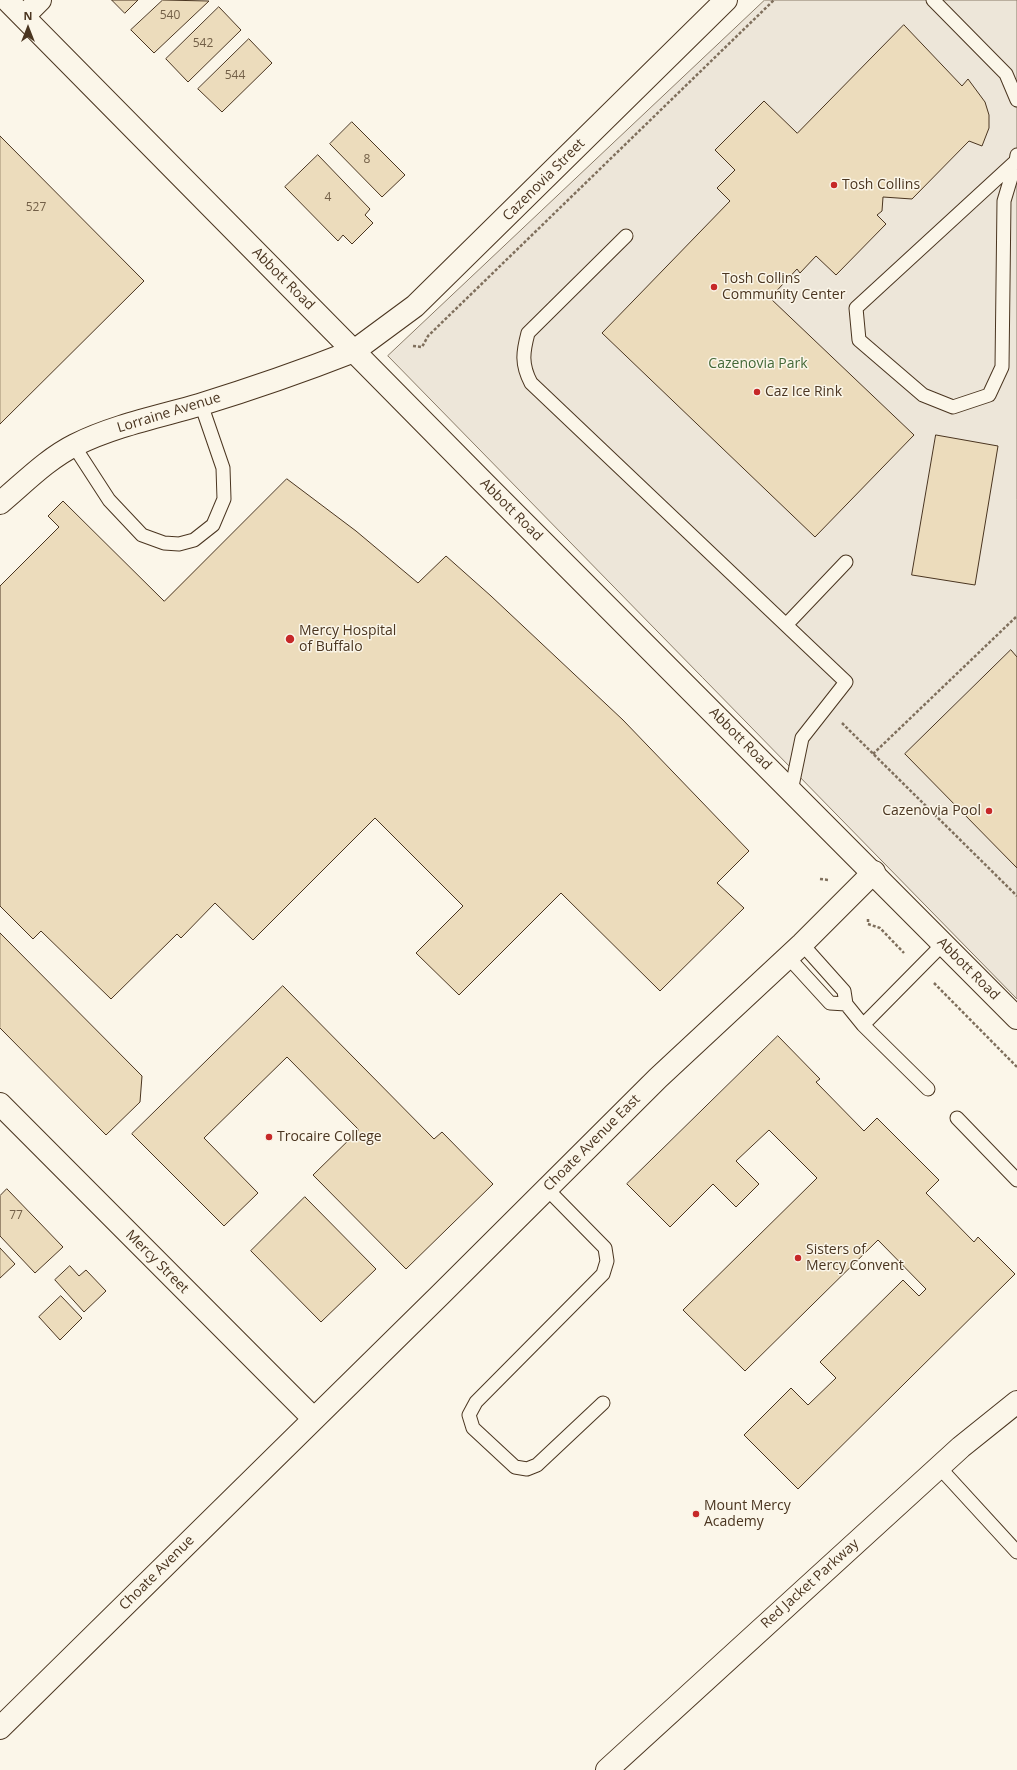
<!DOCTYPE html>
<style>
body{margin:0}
#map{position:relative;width:1017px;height:1770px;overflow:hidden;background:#fbf6e9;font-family:"Open Sans",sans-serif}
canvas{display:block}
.north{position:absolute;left:8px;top:8px;width:40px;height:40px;-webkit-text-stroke:3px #fbf6e9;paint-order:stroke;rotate:0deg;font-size:11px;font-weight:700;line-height:16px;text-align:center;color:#4a3520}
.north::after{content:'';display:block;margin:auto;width:14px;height:18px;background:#4a3520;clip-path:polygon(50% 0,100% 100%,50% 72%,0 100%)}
</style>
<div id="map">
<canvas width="1017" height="1770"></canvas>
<div class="north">N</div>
</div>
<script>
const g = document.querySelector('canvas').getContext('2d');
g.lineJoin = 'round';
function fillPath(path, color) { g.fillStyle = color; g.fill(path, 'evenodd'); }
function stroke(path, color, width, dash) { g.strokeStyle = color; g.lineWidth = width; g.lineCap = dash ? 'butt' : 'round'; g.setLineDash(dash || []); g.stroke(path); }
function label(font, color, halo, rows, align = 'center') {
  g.font = font + ' "Open Sans",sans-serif'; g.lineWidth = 3; g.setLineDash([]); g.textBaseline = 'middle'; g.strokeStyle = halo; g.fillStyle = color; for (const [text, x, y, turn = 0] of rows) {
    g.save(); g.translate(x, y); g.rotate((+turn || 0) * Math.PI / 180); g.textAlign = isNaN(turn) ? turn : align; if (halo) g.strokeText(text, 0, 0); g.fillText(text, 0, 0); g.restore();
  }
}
const green = new Path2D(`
 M 765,0 L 1017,0 L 1017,999 L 388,356 Z`);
fillPath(green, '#ede6d9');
stroke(green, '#887966', 1);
const building = new Path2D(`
 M 112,0 L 138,0 L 125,13 Z
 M 163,0 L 209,1 L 154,53 L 131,30 Z
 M 219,7 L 241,30 L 188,82 L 166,59 Z
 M 904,25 L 962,86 L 968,79 L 985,102 L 989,115 L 989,128 L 982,146 L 969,141 L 912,199 L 883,197 L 882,211 L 877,215 L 886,224 L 836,275 L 816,256 L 800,273 L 797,269 L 770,298 L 914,435 L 815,537 L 602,333 L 730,201 L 717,188 L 735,170 L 715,150 L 764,101 L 797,133 Z
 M 249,39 L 272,63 L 222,112 L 198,89 Z
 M 352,122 L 405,175 L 382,197 L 330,144 Z
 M 0,136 L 144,281 L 0,424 Z
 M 318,155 L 370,209 L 365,215 L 373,223 L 352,244 L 343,235 L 338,241 L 285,187 Z
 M 936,435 L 998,446 L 975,585 L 912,575 Z
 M 287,479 L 356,531 L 418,583 L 446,556 L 491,596 L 623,720 L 749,851 L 717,883 L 744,908 L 660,991 L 561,893 L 459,995 L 416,953 L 463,906 L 375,818 L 253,940 L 215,903 L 181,938 L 177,934 L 111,999 L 41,931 L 33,939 L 0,906 L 0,586 L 59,527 L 48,516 L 63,501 L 164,601 Z
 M 1011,650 L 1017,657 L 1017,868 L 905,754 Z
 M 0,933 L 142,1076 L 140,1102 L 106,1135 L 0,1028 Z
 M 283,986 L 434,1139 L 442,1132 L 493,1184 L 406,1269 L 313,1175 L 359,1130 L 287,1057 L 204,1138 L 258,1193 L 224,1226 L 132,1134 Z
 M 778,1036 L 820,1079 L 816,1082 L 864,1131 L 877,1118 L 939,1180 L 926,1193 L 974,1242 L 978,1237 L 1015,1274 L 798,1489 L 744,1435 L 791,1388 L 808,1405 L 836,1378 L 820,1362 L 903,1280 L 919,1296 L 926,1289 L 878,1240 L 745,1371 L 683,1310 L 817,1178 L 769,1130 L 736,1161 L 759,1184 L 736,1207 L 713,1184 L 670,1227 L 627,1184 Z
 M 7,1189 L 63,1247 L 35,1273 L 0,1236 L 0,1196 Z
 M 305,1197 L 376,1269 L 321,1322 L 251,1251 Z
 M 0,1248 L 15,1264 L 0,1278 Z
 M 70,1266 L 79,1276 L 86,1270 L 106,1291 L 84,1312 L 55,1280 Z
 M 61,1296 L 82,1318 L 60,1340 L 39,1317 Z`);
fillPath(building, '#ecdcbc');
stroke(building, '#4a3520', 1);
const service = new Path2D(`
 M 933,0 L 1006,74 L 1017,100
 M 1016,161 L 856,308 L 859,340 L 923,395 L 953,407 L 989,395 L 1002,367 L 1004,201 L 1016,161 L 1017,155
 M 626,236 L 528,333 C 523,352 521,364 531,383 L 846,682 L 802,738 L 791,791
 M 74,446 L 109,500 L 142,535 L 164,543 L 179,544 L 194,540 L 213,525 L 224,499 L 223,468 L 201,404
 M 786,625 L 846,562
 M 802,944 L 844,991 L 846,1004 L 863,1025 L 928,1089
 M 788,957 L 830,1003 L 846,1004
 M 863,1025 L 943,944
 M 957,1118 L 1017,1180
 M 547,1189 L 605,1248 L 607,1261 L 603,1274 L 476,1402 L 469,1415 L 473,1428 L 515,1467 L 527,1469 L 537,1465 L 603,1403
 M 939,1467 L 1017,1552`);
const minor = new Path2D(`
 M 24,16 L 40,0
 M 0,503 C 24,483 47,459 75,445 C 113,426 157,417 199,405 C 251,389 303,371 354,351
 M 0,1104 L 314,1419
 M 0,1728 L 440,1295 L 658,1078 L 802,944 L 874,872`);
const tertiary = new Path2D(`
 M 7,0 L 481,480 L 1017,1018
 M 354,351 L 415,306 L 726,0
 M 607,1770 L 961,1447 L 1017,1402`);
stroke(service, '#4a3520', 15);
stroke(minor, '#4a3520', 24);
stroke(tertiary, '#4a3520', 24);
stroke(new Path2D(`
 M 413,346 L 422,347 L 428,336 L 774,0
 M 842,723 L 1017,896
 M 873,754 L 1017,616
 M 820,879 L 829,880
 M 868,919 L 868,924 L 880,928 L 904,953
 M 934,983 L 1017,1067`), '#7f6f5c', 2.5, [3, 2]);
stroke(service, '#fbf6e9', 13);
stroke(minor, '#fbf6e9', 22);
stroke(tertiary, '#fbf6e9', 22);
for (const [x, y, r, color] of [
 [834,185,4,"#c62828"],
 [714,287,4,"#c62828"],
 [757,392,4,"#c62828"],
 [290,639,5,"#c62828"],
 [989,811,4,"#c62828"],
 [269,1137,4,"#c62828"],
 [798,1258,4,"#c62828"],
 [696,1514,4,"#c62828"]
]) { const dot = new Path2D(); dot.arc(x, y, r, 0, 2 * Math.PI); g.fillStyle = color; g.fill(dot); stroke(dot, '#fbf6e9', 1.5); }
label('12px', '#725f47', null, [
 ["540",170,16],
 ["542",203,44],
 ["544",235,76],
 ["8",367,160],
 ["4",328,198],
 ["527",36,208],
 ["77",16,1216]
]);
label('14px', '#4a3520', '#fbf6e9', [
 ["Cazenovia Street",544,180,-45],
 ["Abbott Road",283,279,45],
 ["Lorraine Avenue",169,413,-17],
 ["Abbott Road",511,510,45],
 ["Abbott Road",740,739,45],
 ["Abbott Road",968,969,45],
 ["Choate Avenue East",592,1143,-45],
 ["Mercy Street",157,1262,45],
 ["Choate Avenue",157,1573,-45],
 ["Red Jacket Parkway",810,1584,-42]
]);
label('14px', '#4a3520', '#fbf6e9', [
 ["Tosh Collins",842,185],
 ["Tosh Collins",722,279],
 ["Community Center",722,295],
 ["Caz Ice Rink",765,392],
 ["Mercy Hospital",299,631],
 ["of Buffalo",299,647],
 ["Cazenovia Pool",981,811,"right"],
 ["Trocaire College",277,1137],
 ["Sisters of",806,1250],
 ["Mercy Convent",806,1266],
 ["Mount Mercy",704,1506],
 ["Academy",704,1522]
], 'left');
label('14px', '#436837', '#fbf6e9', [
 ["Cazenovia Park",758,364]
]);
</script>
